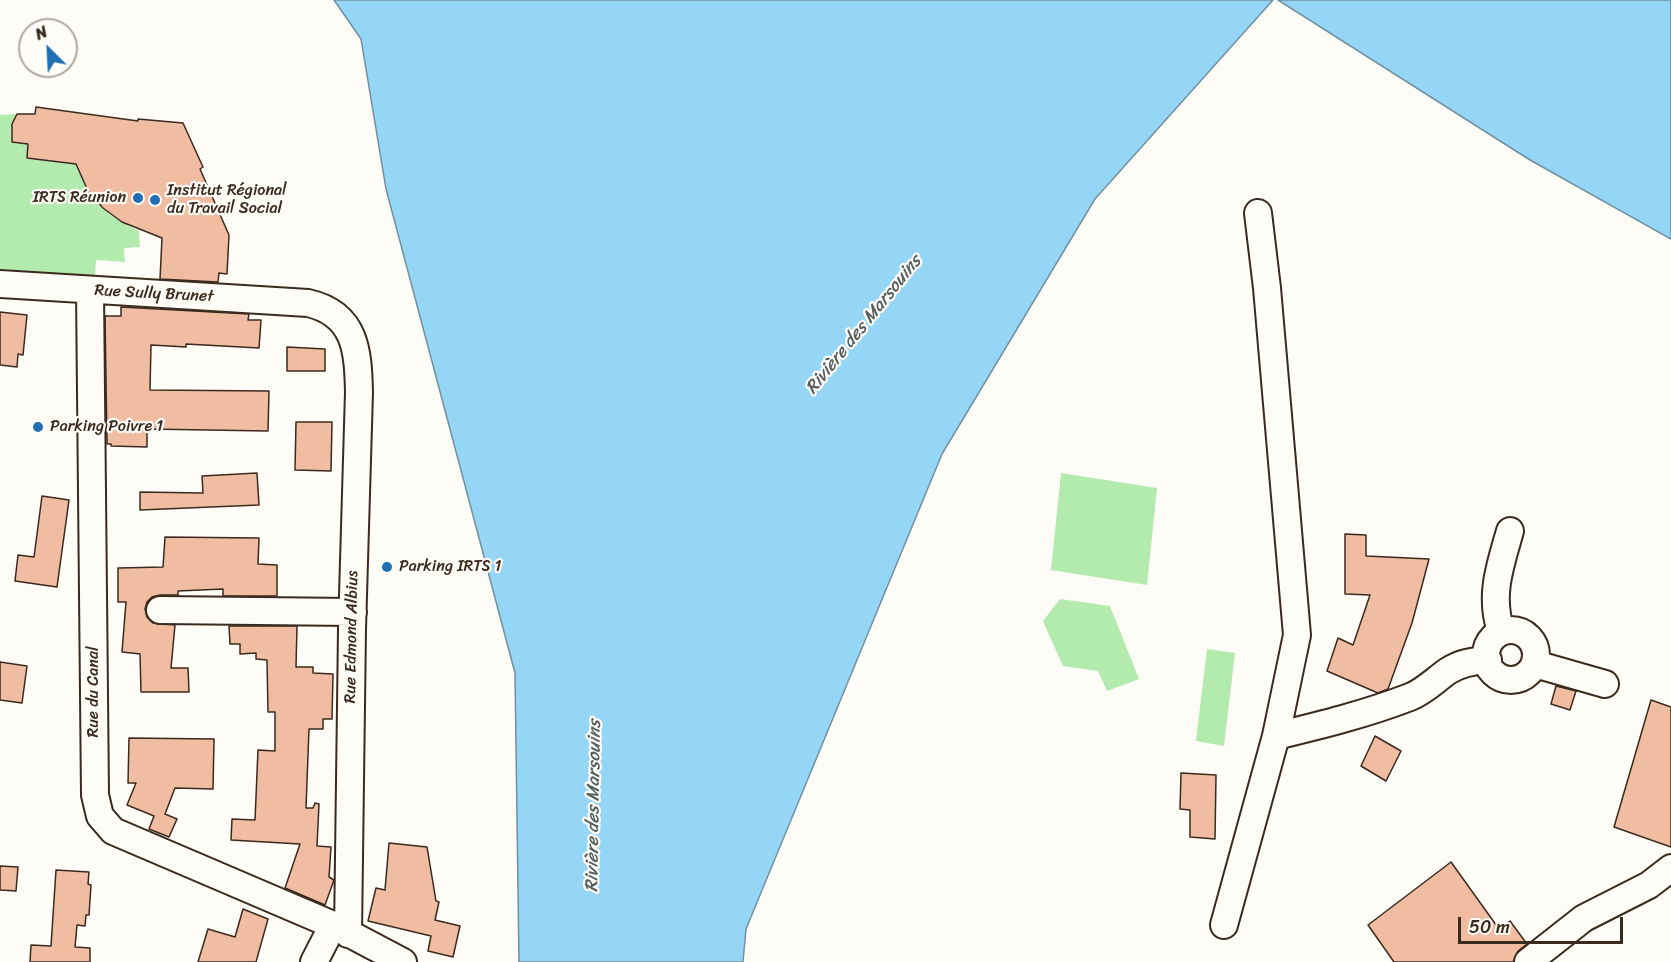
<!DOCTYPE html>
<meta charset="utf-8">
<style>
body{margin:0}
#map{position:relative;width:1671px;height:962px;overflow:hidden;background:#fdfcf7;font-family:Sriracha,sans-serif}
canvas{display:block}
.north{position:absolute;left:18px;top:18px;width:60px;height:60px;box-sizing:border-box;background:#fdfcf7;border:2px solid #afa8a0;border-radius:50%;rotate:336deg;font-size:16px;font-weight:700;line-height:24px;text-align:center;color:#3b2a1e}
.north::after{content:'';display:block;margin:auto;width:21px;height:27px;background:#1f6fb2;clip-path:polygon(50% 0,100% 100%,50% 72%,0 100%)}
.scale{position:absolute;left:1458px;top:917px;width:165px;height:27px;box-sizing:border-box;border:3px solid #3b2a1e;border-top:0;padding-left:8px;font-size:18px;line-height:21px;white-space:nowrap;color:#3b2a1e;-webkit-text-stroke:4px #fdfcf7;paint-order:stroke}
</style>
<div id="map">
<canvas width="1671" height="962"></canvas>
<div class="north">N</div>
<div class="scale">50 m</div>
</div>
<script>
const g = document.querySelector('canvas').getContext('2d');
g.lineJoin = 'round';
function fillPath(path, color) { g.fillStyle = color; g.fill(path, 'evenodd'); }
function stroke(path, color, width, dash) { g.strokeStyle = color; g.lineWidth = width; g.lineCap = dash ? 'butt' : 'round'; g.setLineDash(dash || []); g.stroke(path); }
function label(font, color, halo, rows, align = 'center') {
  g.font = font + ' Sriracha,sans-serif'; g.lineWidth = 4.5; g.setLineDash([]); g.textBaseline = 'middle'; g.strokeStyle = halo; g.fillStyle = color; for (const [text, x, y, turn = 0] of rows) {
    g.save(); g.translate(x, y); g.rotate((+turn || 0) * Math.PI / 180); g.textAlign = isNaN(turn) ? turn : align; if (halo) g.strokeText(text, 0, 0); g.fillText(text, 0, 0); g.restore();
  }
}
fillPath(new Path2D(`
 M 17,114 C 12,124 10,131 12,142 L 83,150 C 84,162 84,176 88,188 C 93,207 123,223 139,231 L 140,247 L 124,248 L 125,262 L 96,260 L 95,276 L 0,269 L 0,115 Z
 M 1061,473 L 1157,488 L 1147,585 L 1051,570 Z
 M 1060,599 L 1110,606 L 1139,679 L 1107,691 L 1098,671 L 1063,666 L 1043,621 Z
 M 1207,649 L 1235,653 L 1224,746 L 1196,741 Z`), '#b3eaad');
const water = new Path2D(`
 M 334,0 L 1273,0 L 1095,199 L 942,454 L 746,929 L 743,962 L 519,962 L 515,673 L 386,189 L 361,39 Z
 M 1278,0 L 1671,0 L 1671,239 L 1530,160 Z`);
fillPath(water, '#95d5f6');
stroke(water, '#7191a0', 1.5);
const building = new Path2D(`
 M 36,107 L 138,121 L 138,119 L 183,123 L 203,167 L 200,169 L 229,235 L 227,274 L 219,273 L 218,282 L 160,279 L 162,238 L 122,222 L 103,208 L 88,191 L 76,164 L 27,158 L 28,144 L 12,142 L 12,124 L 17,114 L 35,114 Z
 M 121,307 L 249,314 L 248,320 L 261,320 L 259,348 L 186,344 L 186,347 L 151,345 L 150,390 L 269,391 L 268,431 L 147,429 L 147,447 L 111,446 L 111,444 L 107,444 L 105,316 L 121,316 Z
 M 0,312 L 27,315 L 23,355 L 18,354 L 17,367 L 0,365 Z
 M 287,347 L 325,349 L 325,371 L 287,371 Z
 M 296,422 L 332,422 L 331,471 L 295,470 Z
 M 257,473 L 259,505 L 140,510 L 140,492 L 203,493 L 202,476 Z
 M 42,496 L 69,500 L 57,587 L 15,581 L 18,555 L 34,557 Z
 M 1345,534 L 1366,535 L 1366,556 L 1429,559 L 1412,623 L 1388,689 L 1378,693 L 1327,671 L 1338,638 L 1353,645 L 1370,595 L 1345,594 Z
 M 165,537 L 259,538 L 258,564 L 277,565 L 277,596 L 223,596 L 223,589 L 178,591 L 178,595 L 160,595 L 152,597 L 147,602 L 145,609 L 147,617 L 153,623 L 175,625 L 171,668 L 188,668 L 189,692 L 141,692 L 140,654 L 122,652 L 126,602 L 118,602 L 118,568 L 163,567 Z
 M 229,626 L 297,626 L 296,667 L 313,667 L 313,673 L 333,674 L 332,719 L 323,719 L 323,729 L 309,729 L 306,808 L 313,808 L 315,803 L 319,804 L 317,846 L 331,847 L 329,877 L 334,880 L 325,905 L 285,888 L 300,844 L 231,840 L 232,819 L 255,820 L 258,750 L 275,751 L 275,712 L 268,712 L 267,660 L 256,659 L 256,653 L 240,654 L 240,644 L 230,644 Z
 M 0,662 L 27,666 L 22,703 L 0,700 Z
 M 1556,686 L 1576,691 L 1570,710 L 1551,704 Z
 M 1651,700 L 1671,707 L 1671,847 L 1614,827 Z
 M 1375,736 L 1401,751 L 1386,781 L 1361,766 Z
 M 129,738 L 214,739 L 213,789 L 175,788 L 165,814 L 177,819 L 169,837 L 149,829 L 154,816 L 127,805 L 136,783 L 128,783 Z
 M 1181,773 L 1216,775 L 1215,839 L 1190,837 L 1190,810 L 1180,809 Z
 M 389,843 L 427,847 L 436,901 L 439,902 L 435,920 L 460,926 L 453,957 L 428,951 L 431,936 L 368,921 L 376,888 L 385,890 Z
 M 1451,862 L 1499,929 L 1510,921 L 1527,944 L 1518,951 L 1513,962 L 1394,962 L 1368,925 Z
 M 0,866 L 18,867 L 16,891 L 0,890 Z
 M 56,870 L 89,872 L 88,884 L 91,885 L 89,915 L 86,915 L 85,926 L 77,925 L 75,947 L 90,948 L 90,962 L 30,962 L 31,945 L 51,946 Z
 M 243,909 L 268,919 L 256,962 L 198,962 L 208,929 L 235,937 Z`);
fillPath(building, '#f0bca2');
stroke(building, '#3b2a1e', 1.5);
const street = new Path2D(`
 M 0,284 L 308,303 C 356,314 358,351 359,392 L 352,629 L 348,934
 M 90,291 L 95,795 L 100,816 L 113,831 L 333,925 L 403,962
 M 160,610 L 353,612
 M1486 655a25 25 0 1 1 50 0a25 25 0 1 1-50 0Z
 M 1501,631 C 1489,596 1500,566 1510,531
 M 1535,664 L 1605,684
 M 1276,736 C 1321,725 1366,714 1410,697 C 1425,691 1435,680 1448,671 C 1460,663 1473,661 1488,660
 M 1224,925 L 1276,736 L 1297,635 L 1267,288 L 1258,213
 M 314,962 L 333,925
 M 1528,962 L 1584,918 L 1649,885 L 1671,868`);
stroke(street, '#3b2a1e', 30);
stroke(street, '#fdfcf7', 26);
for (const [x, y, r, color] of [
 [138,198,6,"#1f6fb2"],
 [155,200,6,"#1f6fb2"],
 [38,427,6,"#1f6fb2"],
 [387,567,6,"#1f6fb2"]
]) { const dot = new Path2D(); dot.arc(x, y, r, 0, 2 * Math.PI); g.fillStyle = color; g.fill(dot); stroke(dot, '#fdfcf7', 2); }
label('16px', '#3b2a1e', '#fdfcf7', [
 ["Institut Régional",167,191],
 ["du Travail Social",167,209],
 ["IRTS Réunion",126,198,"right"],
 ["Parking Poivre 1",50,427],
 ["Parking IRTS 1",399,567]
], 'left');
label('16px', '#3b2a1e', '#fdfcf7', [
 ["Rue Sully Brunet",154,294,3],
 ["Rue Edmond Albius",352,637,-89],
 ["Rue du Canal",94,692,-90]
]);
label('italic 18px', '#565d5f', '#fdfcf7', [
 ["Rivière des Marsouins",864,325,-51],
 ["Rivière des Marsouins",594,806,-89]
]);
</script>
